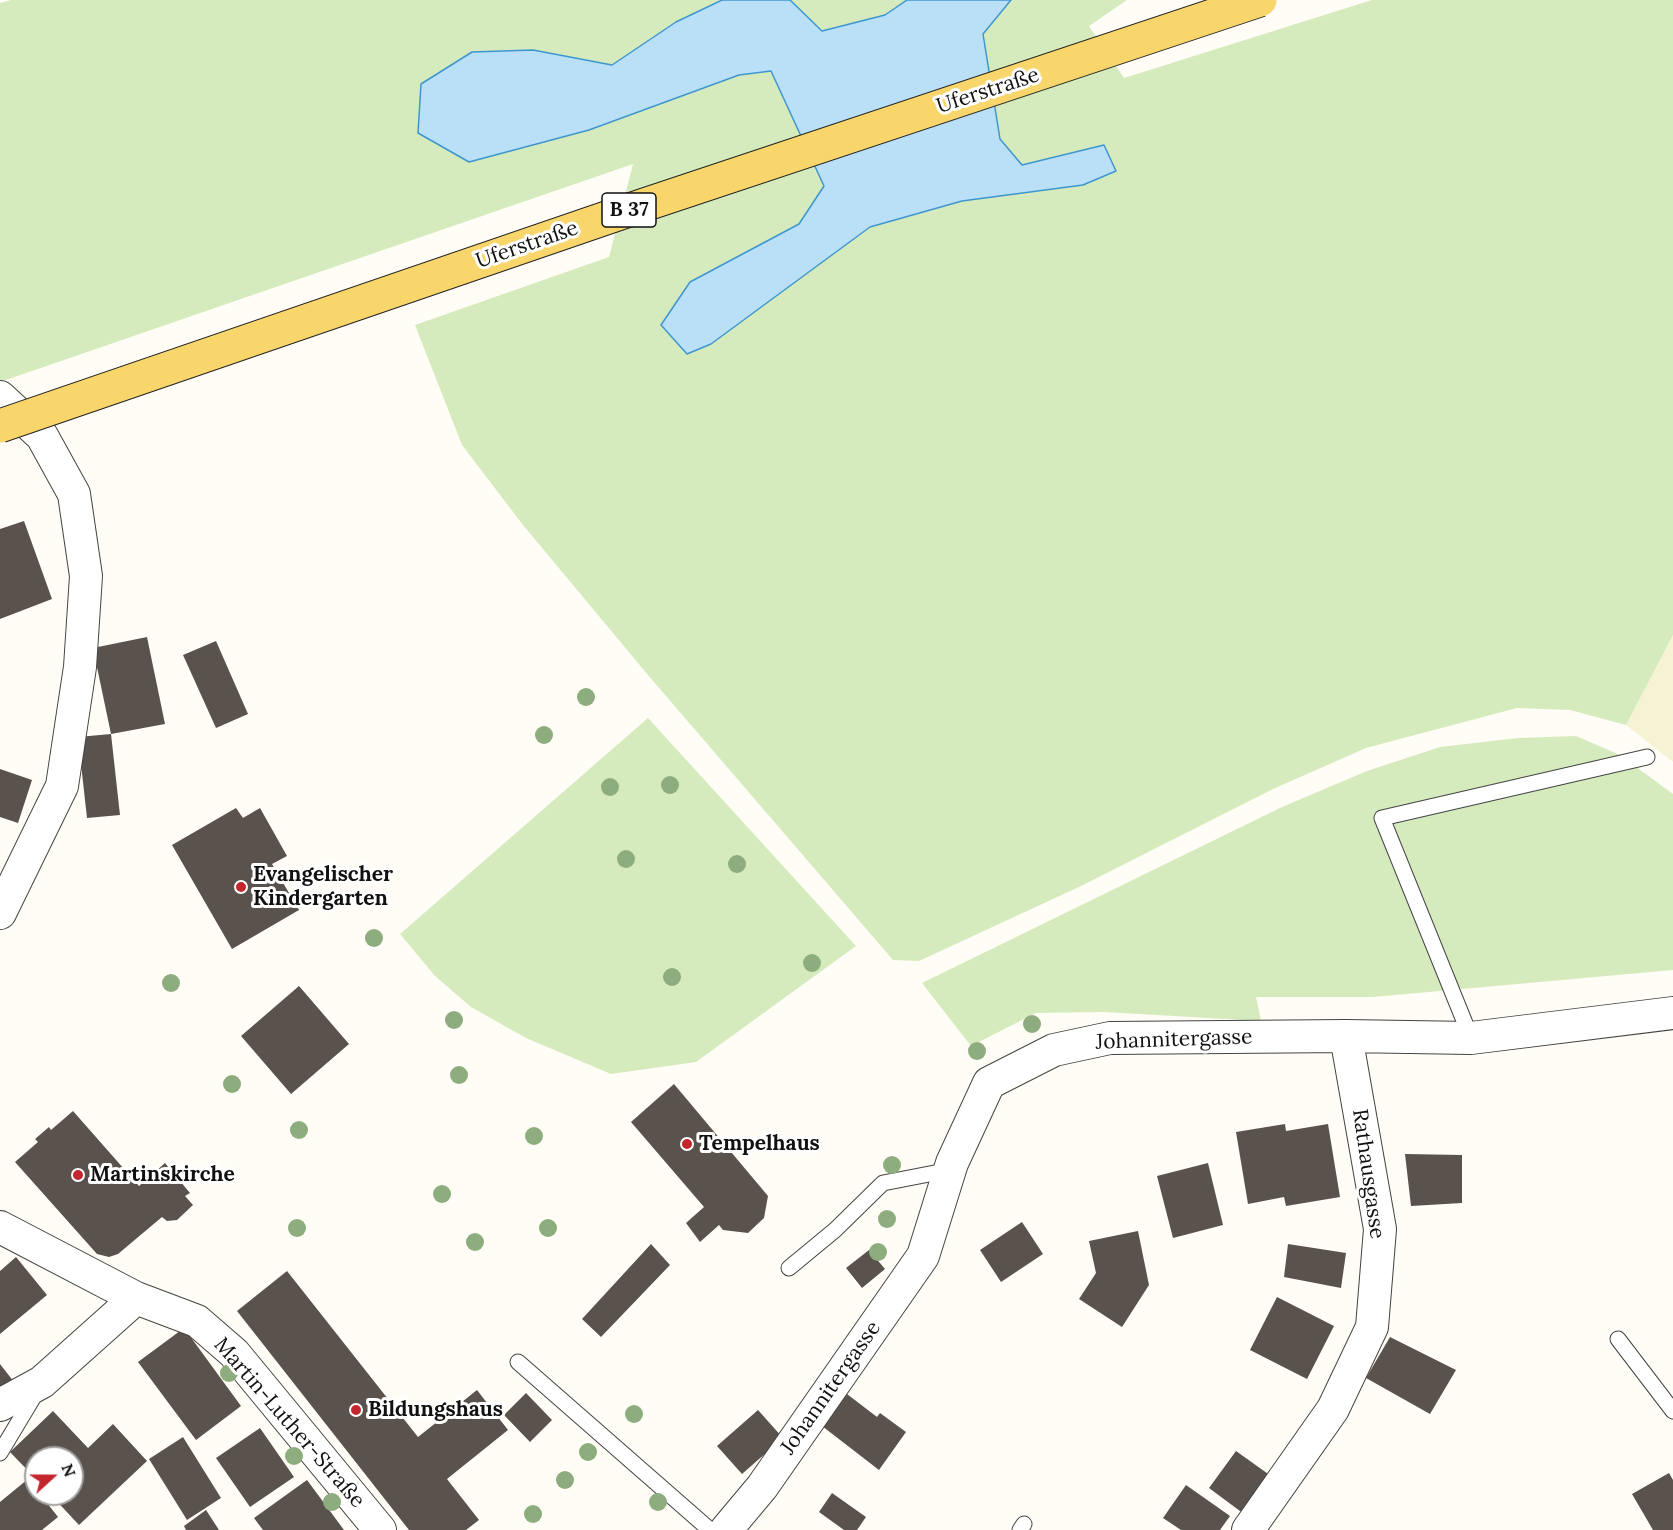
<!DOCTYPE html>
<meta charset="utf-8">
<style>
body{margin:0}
#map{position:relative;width:1673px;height:1530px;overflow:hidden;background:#fffdf5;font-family:Lora,serif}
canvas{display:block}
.north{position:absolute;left:24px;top:1446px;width:60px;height:60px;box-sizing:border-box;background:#fff;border:2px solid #a0a0a0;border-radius:50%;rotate:69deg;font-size:16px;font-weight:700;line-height:24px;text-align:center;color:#111}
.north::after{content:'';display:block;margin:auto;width:21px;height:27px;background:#c4262e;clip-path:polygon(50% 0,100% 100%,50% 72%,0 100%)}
</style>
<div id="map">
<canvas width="1673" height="1530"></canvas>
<div class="north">N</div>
</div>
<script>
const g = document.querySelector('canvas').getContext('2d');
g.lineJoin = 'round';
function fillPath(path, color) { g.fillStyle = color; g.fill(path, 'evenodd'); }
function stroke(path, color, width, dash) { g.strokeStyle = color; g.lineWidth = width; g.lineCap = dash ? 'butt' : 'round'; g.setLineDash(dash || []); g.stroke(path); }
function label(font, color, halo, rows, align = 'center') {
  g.font = font + ' Lora,serif'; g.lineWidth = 6; g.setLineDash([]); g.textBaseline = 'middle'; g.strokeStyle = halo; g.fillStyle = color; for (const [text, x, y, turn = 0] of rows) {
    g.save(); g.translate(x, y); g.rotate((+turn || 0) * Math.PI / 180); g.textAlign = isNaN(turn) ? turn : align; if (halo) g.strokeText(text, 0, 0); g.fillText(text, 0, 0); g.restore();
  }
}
fillPath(new Path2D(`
 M 1673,635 L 1673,762 L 1626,725 Z`), '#f6f3d4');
fillPath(new Path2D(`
 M 11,0 L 722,0 L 676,22 L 612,65 L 533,50 L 421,84 L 739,75 L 771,71 L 824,186 L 799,224 L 690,282 L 711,344 L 870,227 L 962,201 L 1104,145 L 1022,165 L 1000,139 L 983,34 L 1011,0 L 1127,0 L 1089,26 L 1124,78 L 1372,0 L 1673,0 L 1673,635 L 1626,725 L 1570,710 L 1517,708 L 1366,748 L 1273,789 L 1081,886 L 919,961 L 893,960 L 648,675 L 523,525 L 462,445 L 415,325 L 609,257 L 633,164 L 0,382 L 0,3 Z
 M 790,0 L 907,0 L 885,15 L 822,31 Z
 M 648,718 L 856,946 L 696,1062 L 611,1074 L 526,1038 L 471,1007 L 435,976 L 400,934 Z
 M 1576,736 L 1620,755 L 1673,794 L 1673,970 L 1373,997 L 1256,997 L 1261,1021 L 1104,1012 L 1036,1013 L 971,1046 L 922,983 L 1282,807 L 1367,771 L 1440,747 L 1518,738 Z`), '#d5ebbd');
const water = new Path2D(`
 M 722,0 L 790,0 L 822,31 L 885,15 L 907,0 L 1011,0 L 983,34 L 1000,139 L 1022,165 L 1104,145 L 1116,171 L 1083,185 L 962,201 L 870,227 L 711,344 L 687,354 L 661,325 L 690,282 L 799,224 L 824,186 L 771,71 L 739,75 L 589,130 L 469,162 L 418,133 L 421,84 L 472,52 L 533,50 L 612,65 L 676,22 Z`);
fillPath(water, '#b9e0f7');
stroke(water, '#3f96cf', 1.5);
fillPath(new Path2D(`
 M 24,521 L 52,599 L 0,619 L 0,529 Z
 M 147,637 L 165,724 L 111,734 L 93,648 Z
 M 216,641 L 248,714 L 216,728 L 183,655 Z
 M 111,734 L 120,815 L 87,818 L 78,737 Z
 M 0,769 L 32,780 L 18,823 L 0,817 Z
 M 236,808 L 243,818 L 260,808 L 287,856 L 272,864 L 299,910 L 232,949 L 172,845 Z
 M 299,986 L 349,1044 L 291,1094 L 241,1036 Z
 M 674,1084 L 768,1196 L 764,1218 L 748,1233 L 723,1230 L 719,1225 L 700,1242 L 686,1223 L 704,1207 L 631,1122 Z
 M 73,1111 L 139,1186 L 165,1163 L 190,1193 L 185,1196 L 193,1205 L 177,1220 L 167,1221 L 162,1217 L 118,1254 L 109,1257 L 97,1254 L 15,1162 L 38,1142 L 35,1139 L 49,1127 L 51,1130 Z
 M 1285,1124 L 1286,1131 L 1328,1124 L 1340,1197 L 1286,1206 L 1284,1197 L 1248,1204 L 1236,1132 Z
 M 1405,1154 L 1462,1155 L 1462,1203 L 1411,1206 Z
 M 1208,1163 L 1223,1225 L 1173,1238 L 1157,1176 Z
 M 1022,1222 L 1043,1254 L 1001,1282 L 980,1250 Z
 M 1138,1231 L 1149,1285 L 1122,1327 L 1079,1299 L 1096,1273 L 1089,1241 Z
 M 651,1244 L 670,1265 L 601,1337 L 582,1319 Z
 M 1288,1244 L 1346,1253 L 1341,1288 L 1284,1277 Z
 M 869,1250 L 885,1269 L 862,1288 L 846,1268 Z
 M 16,1257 L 47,1295 L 0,1334 L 0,1271 Z
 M 287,1271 L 418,1437 L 477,1390 L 508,1430 L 447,1479 L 479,1520 L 466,1530 L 409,1530 L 237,1311 Z
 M 1277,1297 L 1334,1326 L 1307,1379 L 1250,1350 Z
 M 184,1328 L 241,1406 L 196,1440 L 138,1362 Z
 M 1390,1337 L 1456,1370 L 1430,1414 L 1366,1378 Z
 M 0,1364 L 14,1382 L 0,1393 Z
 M 526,1393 L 552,1420 L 530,1442 L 504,1415 Z
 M 847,1394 L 877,1417 L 880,1413 L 906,1432 L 879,1470 L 822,1426 Z
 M 758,1410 L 783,1438 L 742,1474 L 717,1446 Z
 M 53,1411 L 88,1448 L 113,1424 L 147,1461 L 79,1525 L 50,1494 L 72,1494 L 72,1458 L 36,1458 L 36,1479 L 10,1452 Z
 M 260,1428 L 294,1477 L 250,1507 L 216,1458 Z
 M 183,1437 L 221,1498 L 187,1520 L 149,1459 Z
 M 1236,1451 L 1271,1476 L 1244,1514 L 1209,1488 Z
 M 1669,1473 L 1673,1480 L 1673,1530 L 1653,1530 L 1632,1494 Z
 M 28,1479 L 36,1489 L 36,1494 L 40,1494 L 58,1517 L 42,1530 L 0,1530 L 0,1502 Z
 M 307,1480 L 344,1530 L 263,1530 L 254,1518 Z
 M 1186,1485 L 1230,1516 L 1220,1530 L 1181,1530 L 1163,1518 Z
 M 832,1493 L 866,1517 L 857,1530 L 844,1530 L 819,1512 Z
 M 206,1510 L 219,1530 L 186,1530 L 184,1526 Z`), '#5a524d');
const service = new Path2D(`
 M 1471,1038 L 1382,818 L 1647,757
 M 789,1268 L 835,1230 L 883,1183 L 950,1170
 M 1618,1339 L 1673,1411
 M 518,1362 L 710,1530
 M 0,1453 L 36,1393
 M 1020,1530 L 1024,1524`);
const minor = new Path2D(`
 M 0,397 L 42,436 L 74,494 L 86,576 L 80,667 L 62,786 L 0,913
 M 0,1227 L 136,1298 L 197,1321 L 234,1353 L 380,1530
 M 0,1405 L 42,1382 L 136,1298
 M 726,1530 L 762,1487 L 923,1256 L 952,1163 L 989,1083 L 1054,1050 L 1110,1038 L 1346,1036 L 1471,1038 L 1673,1013
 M 1248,1530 L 1333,1409 L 1372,1327 L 1380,1229 L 1346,1036`);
stroke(service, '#444', 17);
stroke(minor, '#444', 34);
stroke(service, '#fff', 15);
stroke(minor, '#fff', 32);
const primaryBridge = new Path2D(`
 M 0,426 L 644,205 L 1260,0`);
stroke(primaryBridge, '#222', 35, []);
stroke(primaryBridge, '#f9d66b', 33);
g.fillStyle = '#8dad7f';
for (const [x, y] of [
 [586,697],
 [544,735],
 [670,785],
 [610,787],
 [626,859],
 [737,864],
 [374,938],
 [812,963],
 [672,977],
 [171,983],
 [454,1020],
 [1032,1024],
 [977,1051],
 [459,1075],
 [232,1084],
 [299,1130],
 [534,1136],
 [892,1165],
 [442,1194],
 [887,1219],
 [297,1228],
 [548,1228],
 [475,1242],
 [878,1252],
 [229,1373],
 [634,1414],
 [588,1452],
 [294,1456],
 [565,1480],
 [332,1502],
 [658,1502],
 [533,1514]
]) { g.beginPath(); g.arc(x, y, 9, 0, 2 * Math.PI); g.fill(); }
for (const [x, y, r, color] of [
 [241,887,6,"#c4262e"],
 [687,1144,6,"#c4262e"],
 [78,1175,6,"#c4262e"],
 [356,1410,6,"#c4262e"]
]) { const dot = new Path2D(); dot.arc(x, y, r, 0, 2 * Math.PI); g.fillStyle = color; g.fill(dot); stroke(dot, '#fff', 2); }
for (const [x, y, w] of [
 [629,210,54]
]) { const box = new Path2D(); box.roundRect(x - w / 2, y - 17, w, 34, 4.5); g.fillStyle = '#fff'; g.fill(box); stroke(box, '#111', 1.5); }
label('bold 20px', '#111', null, [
 ["B 37",629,210]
]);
label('21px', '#111', '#fff', [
 ["Uferstraße",988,91,-18],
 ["Uferstraße",527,245,-19],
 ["Johannitergasse",1174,1040,-2],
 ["Rathausgasse",1368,1174,82],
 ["Johannitergasse",831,1388,-55],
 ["Martin-Luther-Straße",289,1423,49]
]);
label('bold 21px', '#111', '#fff', [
 ["Evangelischer",253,875],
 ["Kindergarten",253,899],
 ["Tempelhaus",699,1144],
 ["Martinskirche",90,1175],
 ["Bildungshaus",368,1410]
], 'left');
</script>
